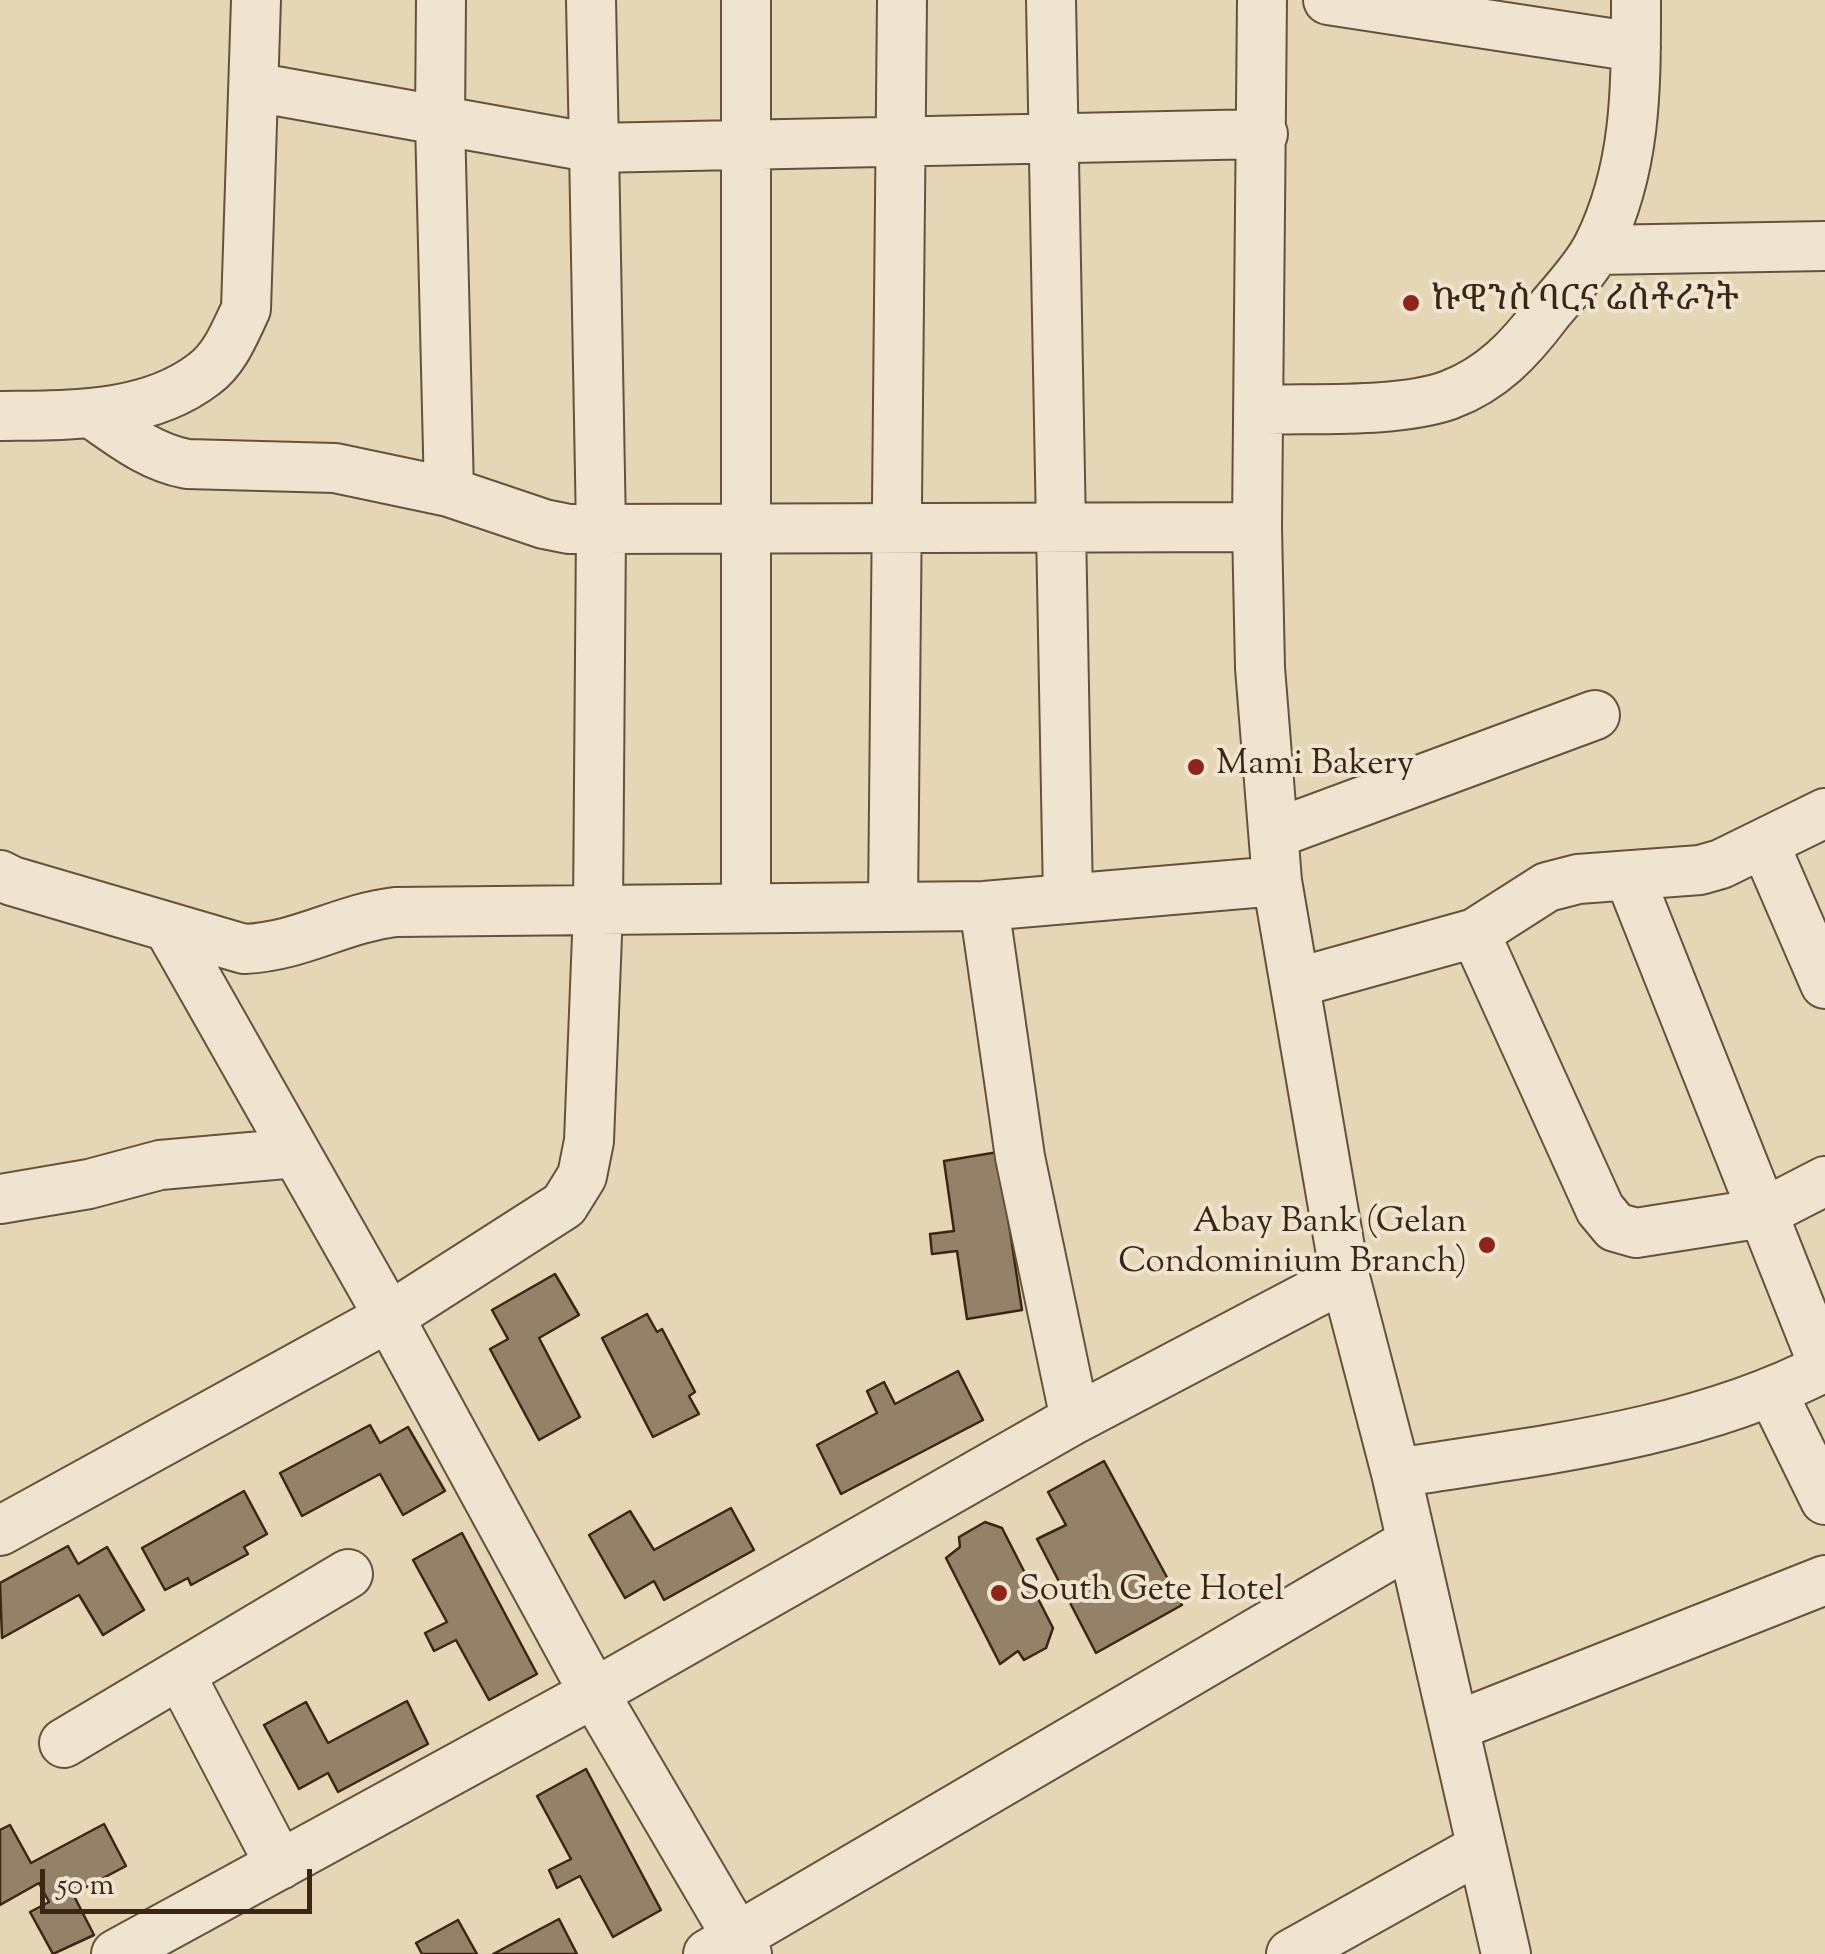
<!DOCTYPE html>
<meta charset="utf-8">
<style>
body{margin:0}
#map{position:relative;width:1825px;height:1954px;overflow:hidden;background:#e5d6b6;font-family:"Sorts Mill Goudy",serif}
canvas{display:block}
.scale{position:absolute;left:40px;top:1869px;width:272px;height:45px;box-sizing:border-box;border:5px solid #3b2614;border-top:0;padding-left:12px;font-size:30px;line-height:35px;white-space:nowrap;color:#3b2614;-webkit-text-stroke:8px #eee4d0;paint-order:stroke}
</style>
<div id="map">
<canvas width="1825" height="1954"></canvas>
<div class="scale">50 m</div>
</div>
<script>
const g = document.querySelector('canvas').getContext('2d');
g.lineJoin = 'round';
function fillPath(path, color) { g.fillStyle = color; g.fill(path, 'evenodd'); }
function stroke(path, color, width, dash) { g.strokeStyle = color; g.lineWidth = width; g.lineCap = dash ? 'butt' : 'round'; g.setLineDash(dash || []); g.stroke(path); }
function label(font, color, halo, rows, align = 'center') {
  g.font = font + ' "Sorts Mill Goudy","Noto Serif Ethiopic",serif'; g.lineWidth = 8; g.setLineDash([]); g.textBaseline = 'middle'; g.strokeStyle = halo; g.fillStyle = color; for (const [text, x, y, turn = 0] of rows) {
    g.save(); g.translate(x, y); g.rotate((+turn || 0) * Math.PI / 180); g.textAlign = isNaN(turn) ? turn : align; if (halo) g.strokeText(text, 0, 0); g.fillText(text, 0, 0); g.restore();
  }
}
const building = new Path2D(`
 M 998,1152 L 1022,1310 L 967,1319 L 957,1251 L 932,1254 L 930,1234 L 954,1231 L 944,1161 Z
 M 555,1274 L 579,1315 L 539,1338 L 580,1417 L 539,1440 L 490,1349 L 508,1339 L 492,1310 Z
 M 647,1314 L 657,1332 L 662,1329 L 695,1392 L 689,1396 L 699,1414 L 653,1437 L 602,1338 Z
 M 958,1371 L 983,1420 L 841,1494 L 817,1445 L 877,1413 L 867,1391 L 884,1382 L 895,1404 Z
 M 370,1425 L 380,1443 L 408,1427 L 445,1491 L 403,1515 L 380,1474 L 302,1516 L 280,1473 Z
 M 1104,1461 L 1182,1605 L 1096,1653 L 1037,1539 L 1066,1525 L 1048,1492 Z
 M 244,1491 L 267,1534 L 244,1547 L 248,1554 L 191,1585 L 188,1578 L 165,1590 L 142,1548 Z
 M 731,1508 L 754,1550 L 664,1600 L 654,1581 L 625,1598 L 589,1535 L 630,1511 L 654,1550 Z
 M 985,1522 L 1002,1528 L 1053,1628 L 1046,1648 L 1024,1660 L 1018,1651 L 1000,1664 L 946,1558 L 960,1547 L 959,1537 Z
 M 462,1533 L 537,1674 L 489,1700 L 456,1640 L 434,1651 L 425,1633 L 447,1622 L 413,1560 Z
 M 68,1546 L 78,1564 L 107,1547 L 144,1610 L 103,1635 L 79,1595 L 2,1638 L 0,1583 Z
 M 407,1701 L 428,1744 L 338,1792 L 328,1773 L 299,1789 L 264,1725 L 306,1702 L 328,1743 Z
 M 586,1769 L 661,1910 L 613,1937 L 580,1876 L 557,1888 L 549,1870 L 571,1859 L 537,1796 Z
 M 104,1824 L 126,1866 L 73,1894 L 94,1935 L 53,1954 L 30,1912 L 49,1902 L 39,1883 L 0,1905 L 0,1830 L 10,1825 L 31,1863 Z
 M 559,1919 L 577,1954 L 493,1954 Z
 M 458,1920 L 477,1954 L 422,1954 L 416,1943 Z`);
fillPath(building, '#938268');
stroke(building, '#3b2614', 2.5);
const minor = new Path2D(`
 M 441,0 L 440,121 L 449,492
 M 746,0 L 746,908
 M 1051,0 L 1068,898
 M 1262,0 L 1257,527 L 1260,668 L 1277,881 L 1345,1277 L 1396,1473 L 1506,1954
 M 1328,0 L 1636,47
 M 254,87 L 594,148 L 591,0
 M 1597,250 L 1825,246
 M 1259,410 C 1314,408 1399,413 1449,395 C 1492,379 1520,349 1547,313 C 1564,292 1586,270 1598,246 C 1637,167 1636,87 1636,0
 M 0,416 C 67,415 147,418 204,374 C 225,359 235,332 246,309 L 256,0
 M 1257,527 L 601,529 L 594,148 L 1263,134
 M 1274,834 L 1595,715
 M 1764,843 L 1825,984
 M 0,875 L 12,881 L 244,949 C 303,946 339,919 395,912 L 598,910 L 601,529 L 569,529 L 544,524 L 449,492 L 335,468 L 187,464 C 151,457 124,436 94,415
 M 1629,876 L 1824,1367
 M 893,906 L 902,0
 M 984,906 L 1020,1157 L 1075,1419
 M 168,927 L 389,1317 L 564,1205 L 582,1176 L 589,1141 L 598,910 L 984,906 L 1277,881
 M 1475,933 L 1600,1209 L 1615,1227 L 1636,1233 L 1763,1213 L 1825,1181
 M 1295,983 L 1475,933 L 1547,887 L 1578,879 L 1700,870 L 1721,864 L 1825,813
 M 0,1199 L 89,1184 L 160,1165 L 296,1153
 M 1773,1394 L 1825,1500
 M 1396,1473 C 1541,1450 1693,1435 1825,1367
 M 0,1531 L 389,1317 L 594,1693 L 747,1954
 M 180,1674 L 280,1865
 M 1456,1726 L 1825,1580
 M 64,1743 L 348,1574
 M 116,1954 L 594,1693 L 1075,1419 L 1345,1277
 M 708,1954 L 1410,1543
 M 1291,1954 L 1481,1848`);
stroke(minor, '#66523c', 52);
stroke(minor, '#eee4d0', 48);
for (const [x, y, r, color] of [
 [1411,303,10,"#8f2418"],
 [1196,767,10,"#8f2418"],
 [1487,1245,10,"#8f2418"],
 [999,1593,10,"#8f2418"]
]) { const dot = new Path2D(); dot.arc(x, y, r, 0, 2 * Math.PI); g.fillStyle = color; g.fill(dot); stroke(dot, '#eee4d0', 4); }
label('35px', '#3b2614', '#eee4d0', [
 ["ኩዊንስ ባርና ሬስቶራንት",1431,303],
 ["Mami Bakery",1216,767],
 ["Abay Bank (Gelan",1467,1225,"right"],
 ["Condominium Branch)",1467,1265,"right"],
 ["South Gete Hotel",1019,1593]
], 'left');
</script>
